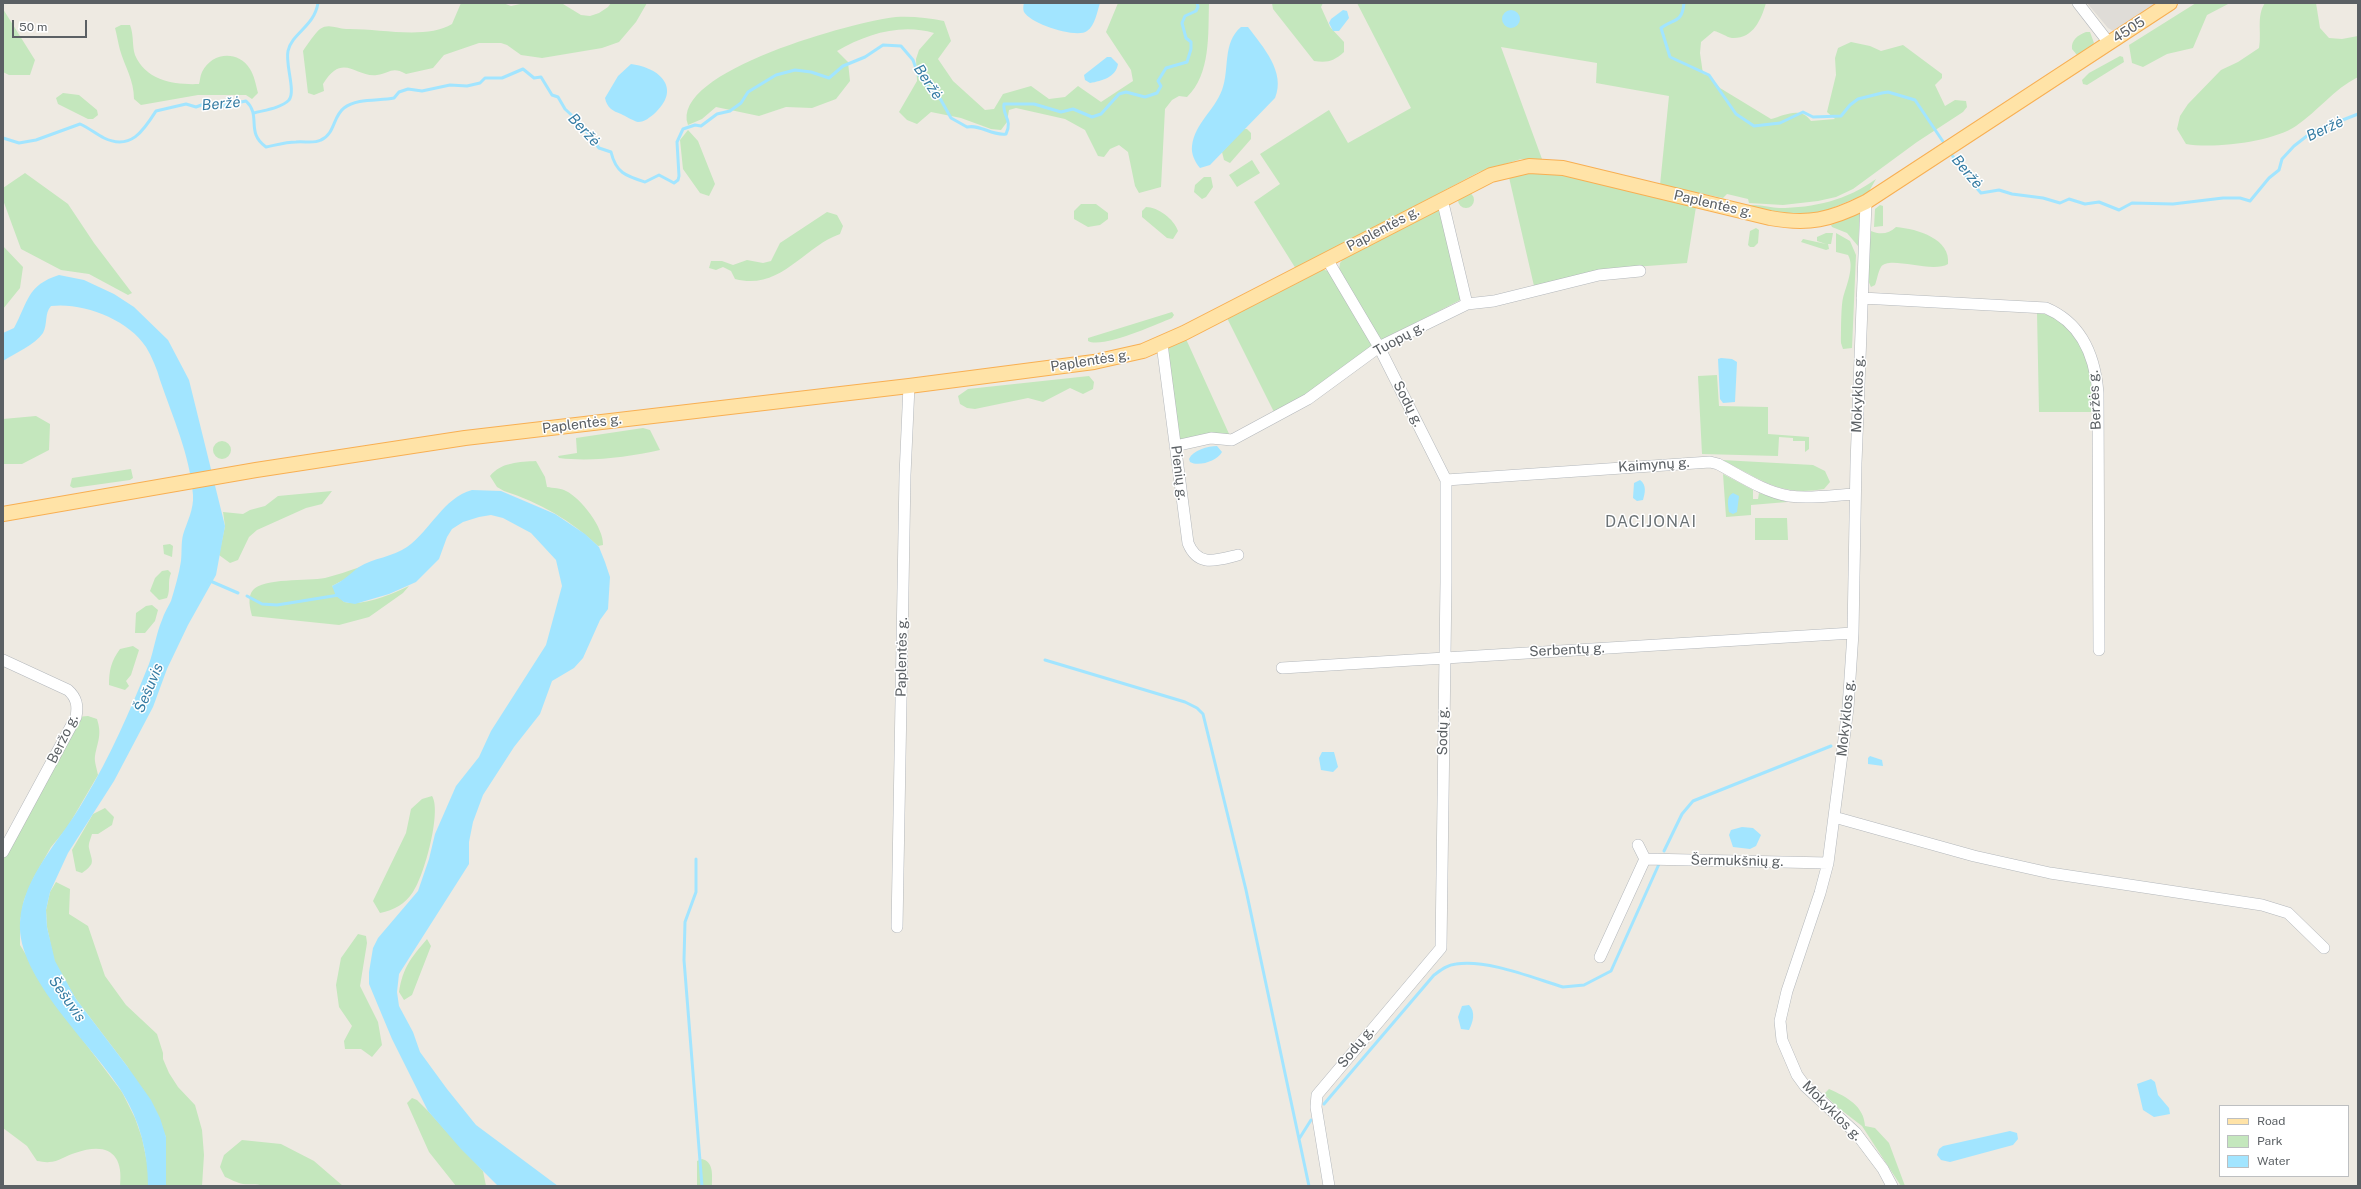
<!DOCTYPE html>
<meta charset="utf-8">
<style>
body{margin:0}
#map{position:relative;width:2361px;height:1189px;overflow:hidden;background:#eeeae2;font-family:"Public Sans",sans-serif}
canvas{display:block}
.frame{position:absolute;inset:0;border:4px solid #5b6064;pointer-events:none}
.legend{position:absolute;left:2219px;top:1105px;width:130px;height:72px;box-sizing:border-box;background:#fff;border:1px solid #bdbfc1;margin:0;padding:5px 7px;list-style:none;font-size:12px;color:#5b6064}
.legend li{display:flex;align-items:center;gap:8px;height:20px}
.legend b{width:20px;border:1px solid #bdbfc1}
.scale{position:absolute;left:12px;top:20px;width:75px;height:18px;box-sizing:border-box;border:2px solid #5b6064;border-top:0;padding-left:5px;font-size:12px;line-height:14px;white-space:nowrap;color:#5b6064;-webkit-text-stroke:3px #fff;paint-order:stroke}
</style>
<div id="map">
<canvas width="2361" height="1189"></canvas>
<div class="frame"></div>
<ul class="legend">
<li><b style="height:5px;background:#ffe3a7"></b>Road</li>
<li><b style="height:11px;background:#c4e7bd"></b>Park</li>
<li><b style="height:11px;background:#a2e5ff"></b>Water</li>
</ul>
<div class="scale">50 m</div>
</div>
<script>
const g = document.querySelector('canvas').getContext('2d');
g.lineJoin = 'round';
function fillPath(path, color) { g.fillStyle = color; g.fill(path, 'evenodd'); }
function stroke(path, color, width, dash) { g.strokeStyle = color; g.lineWidth = width; g.lineCap = dash ? 'butt' : 'round'; g.setLineDash(dash || []); g.stroke(path); }
function label(font, color, halo, rows, align = 'center') {
  g.font = font + ' "Public Sans",sans-serif'; g.lineWidth = 3; g.setLineDash([]); g.textBaseline = 'middle'; g.strokeStyle = halo; g.fillStyle = color; for (const [text, x, y, turn = 0] of rows) {
    g.save(); g.translate(x, y); g.rotate((+turn || 0) * Math.PI / 180); g.textAlign = isNaN(turn) ? turn : align; if (halo) g.strokeText(text, 0, 0); g.fillText(text, 0, 0); g.restore();
  }
}
fillPath(new Path2D(`
 M 2087,3 L 2158,3 L 2115,32 L 2108,28 Z`), '#dfdcd7');
fillPath(new Path2D(`
 M 461,3 L 503,3 L 511,6 L 525,3 L 563,4 L 581,15 L 590,16 L 599,13 L 608,7 L 611,3 L 647,3 L 636,22 L 619,42 L 602,48 L 542,58 L 521,55 L 507,45 L 501,43 L 479,43 L 444,55 L 433,68 L 406,74 C 392,66 390,73 377,75 C 356,78 343,51 323,84 L 324,91 L 314,95 L 308,93 L 303,51 C 306,46 316,32 320,29 C 329,23 337,29 346,29 C 377,28 426,40 452,24 Z
 M 1118,3 L 1209,3 C 1208,34 1211,74 1187,97 L 1179,96 L 1172,100 L 1165,109 L 1161,187 L 1139,193 L 1135,186 L 1128,152 L 1119,145 L 1110,149 L 1104,157 L 1098,156 L 1085,130 L 1065,119 L 1016,108 L 1009,110 L 1007,122 L 1001,130 L 991,129 L 961,118 L 931,112 L 917,124 L 907,120 L 899,112 L 917,81 L 916,59 L 919,50 L 934,33 C 901,23 866,34 837,51 L 848,62 L 850,81 L 836,99 L 812,108 L 786,107 L 759,116 L 716,107 L 702,119 L 688,125 C 669,71 857,21 896,17 C 912,16 929,18 944,21 L 951,41 L 938,59 L 953,81 L 985,110 L 994,109 L 1003,94 L 1031,86 L 1049,99 L 1065,97 L 1078,86 L 1101,102 L 1133,81 L 1131,70 L 1106,32 Z
 M 1272,3 L 1323,3 L 1321,7 L 1330,27 L 1344,42 L 1344,52 C 1334,61 1328,63 1314,61 L 1273,9 Z
 M 1357,3 L 1766,3 C 1761,20 1753,39 1732,38 C 1726,37 1720,32 1714,31 L 1701,42 L 1700,53 L 1703,74 L 1709,75 L 1720,88 L 1771,119 C 1785,115 1801,106 1811,121 L 1835,119 L 1827,112 L 1836,75 L 1835,58 L 1838,48 L 1851,42 L 1870,46 L 1881,51 L 1903,45 L 1942,74 L 1942,78 L 1935,85 L 1945,106 L 1955,100 L 1966,101 L 1967,107 L 1963,112 L 1917,142 L 1853,189 L 1836,197 L 1818,201 L 1783,205 L 1749,203 L 1748,199 L 1727,194 L 1723,198 L 1660,185 L 1669,96 L 1596,83 L 1597,63 L 1501,47 L 1542,159 L 1521,159 L 1479,172 L 1296,269 L 1254,202 L 1280,184 L 1260,154 L 1329,110 L 1348,143 L 1411,108 Z
 M 2196,3 L 2230,3 L 2207,15 L 2193,48 L 2167,54 L 2143,67 L 2132,63 L 2129,45 Z
 M 2265,3 L 2316,3 L 2320,28 L 2329,38 L 2342,39 L 2358,36 L 2358,77 C 2334,89 2318,111 2296,126 C 2273,142 2213,149 2186,144 L 2177,129 L 2180,116 L 2188,104 L 2221,70 L 2238,62 L 2259,48 C 2262,33 2256,16 2265,3 Z
 M 3,9 L 35,60 L 30,75 L 9,75 L 3,72 Z
 M 121,25 L 130,25 C 134,35 132,46 135,55 C 146,81 175,85 199,84 C 200,81 200,76 202,72 C 212,52 238,50 250,69 C 254,75 256,85 258,93 L 252,99 L 246,95 L 198,95 L 141,105 L 134,99 C 134,80 125,67 120,50 C 118,43 117,35 115,28 Z
 M 2086,32 L 2090,32 L 2094,43 L 2091,48 L 2077,55 L 2072,49 C 2071,40 2078,35 2086,32 Z
 M 2120,56 L 2123,57 L 2124,62 L 2087,85 L 2083,84 L 2082,80 L 2089,73 Z
 M 63,93 L 79,95 L 97,110 L 98,115 L 93,119 L 88,119 L 58,104 L 56,98 Z
 M 1243,129 L 1247,129 L 1251,133 L 1251,139 L 1230,163 L 1224,160 L 1222,152 Z
 M 688,130 L 698,141 L 715,184 L 709,196 L 700,193 L 683,169 L 680,140 Z
 M 1252,160 L 1260,173 L 1237,187 L 1229,175 Z
 M 1550,171 L 1696,207 L 1687,263 L 1621,268 L 1534,286 L 1508,173 Z
 M 25,173 L 68,204 L 94,243 L 132,293 L 128,295 L 89,274 L 61,270 L 21,249 L 3,200 L 3,188 Z
 M 1204,177 L 1211,177 L 1213,187 L 1206,197 L 1202,199 L 1194,192 L 1195,185 Z
 M 1876,179 L 1868,193 L 1823,212 L 1789,215 L 1759,210 L 1749,206 C 1755,203 1771,208 1779,208 C 1814,208 1847,200 1876,179 Z
 M1458 200a8 8 0 1 1 16 0a8 8 0 1 1-16 0Z
 M 1447,201 L 1468,296 L 1380,341 L 1339,270 L 1340,263 L 1345,257 Z
 M 1081,204 L 1096,204 L 1108,213 L 1108,219 L 1100,225 L 1088,227 L 1074,219 L 1074,211 Z
 M 1880,205 L 1883,206 L 1883,226 L 1874,227 L 1875,209 Z
 M 1146,207 C 1158,207 1174,219 1178,231 L 1173,239 L 1167,238 L 1142,217 L 1142,211 Z
 M 827,212 L 837,215 L 843,226 L 840,234 C 803,247 781,291 735,279 L 731,271 L 723,267 L 716,270 L 709,268 L 711,261 L 722,261 L 733,265 L 747,260 L 763,263 L 771,261 L 780,243 Z
 M 1860,212 L 1858,246 L 1847,233 L 1832,227 L 1831,225 Z
 M 1896,227 C 1918,229 1951,239 1948,264 C 1932,274 1889,255 1881,267 C 1878,272 1877,280 1875,285 L 1871,287 L 1867,278 L 1871,231 C 1880,235 1889,234 1896,227 Z
 M 1756,228 L 1759,230 L 1758,243 L 1754,247 L 1750,247 L 1748,245 L 1750,231 Z
 M 1826,233 L 1833,233 L 1831,244 L 1828,244 L 1829,249 L 1826,250 L 1801,242 L 1803,239 L 1826,244 L 1817,241 L 1817,237 Z
 M 1836,233 L 1850,241 L 1856,255 L 1852,348 L 1843,349 L 1841,343 C 1841,332 1841,306 1843,298 C 1846,286 1855,267 1848,255 L 1836,252 Z
 M 3,246 L 23,267 L 20,288 L 3,309 Z
 M 1320,269 L 1329,271 L 1373,347 L 1325,382 L 1275,414 L 1227,318 Z
 M 1172,312 L 1174,315 L 1172,318 C 1157,324 1102,349 1088,341 L 1088,338 Z
 M 2037,313 C 2071,315 2088,354 2092,384 C 2094,393 2092,403 2092,412 L 2039,412 Z
 M 1186,339 L 1230,436 L 1178,443 L 1165,349 Z
 M 1717,375 L 1719,406 L 1768,407 L 1768,434 L 1809,437 L 1809,449 L 1805,452 L 1805,441 L 1793,441 L 1793,438 L 1779,437 L 1778,456 L 1702,454 L 1698,376 Z
 M 1089,376 L 1094,382 L 1093,389 L 1083,394 L 1070,388 L 1043,402 L 1028,398 L 975,409 L 967,408 L 960,404 L 958,396 L 968,389 Z
 M 36,416 L 50,424 L 49,450 L 22,464 L 3,464 L 3,419 Z
 M 643,428 L 650,430 L 660,450 C 628,457 592,462 559,458 L 558,456 L 577,453 L 576,438 Z
 M213 450a9 9 0 1 1 18 0a9 9 0 1 1-18 0Z
 M 1722,460 L 1813,465 L 1825,471 L 1830,482 L 1824,489 C 1778,497 1760,478 1722,460 Z
 M 536,461 L 545,477 L 547,487 C 553,488 561,488 566,491 C 581,498 604,528 603,545 L 598,546 C 572,521 539,502 504,491 L 497,487 L 490,476 C 501,462 520,462 536,461 Z
 M 131,469 L 133,478 L 130,480 L 73,488 L 70,486 L 72,478 Z
 M 1723,474 L 1753,490 L 1753,499 L 1758,499 L 1759,493 L 1787,502 L 1751,505 L 1751,515 L 1726,517 Z
 M 332,491 L 322,504 L 306,508 L 257,530 L 249,537 L 238,560 L 230,563 L 219,555 L 225,526 L 223,512 L 243,514 L 250,510 L 265,506 L 278,496 Z
 M 1755,518 L 1787,518 L 1788,540 L 1755,540 Z
 M 170,544 L 173,546 L 172,557 L 164,554 L 163,545 Z
 M 360,567 L 351,576 L 332,586 L 344,602 C 366,606 389,595 409,586 L 403,593 L 369,617 L 339,625 L 252,616 C 250,608 247,597 253,590 C 263,578 308,581 325,578 C 337,575 348,571 360,567 Z
 M 168,570 L 171,573 C 167,582 171,589 167,598 L 159,600 L 150,591 L 155,578 L 162,571 Z
 M 152,605 L 158,610 L 155,621 L 145,633 L 135,633 L 136,613 L 146,606 Z
 M 133,646 L 139,650 L 131,675 L 126,681 L 129,686 L 125,690 L 109,685 C 109,671 111,661 120,649 Z
 M 88,716 L 97,719 C 102,735 98,740 95,756 C 94,761 97,769 98,775 L 67,828 L 51,847 L 34,877 L 24,900 L 20,922 L 20,945 L 61,1011 L 122,1092 L 135,1118 L 142,1138 L 148,1167 L 148,1186 L 120,1186 C 124,1152 106,1142 75,1153 C 67,1155 58,1162 49,1162 C 46,1163 41,1161 37,1161 L 27,1146 L 3,1128 L 3,852 L 76,717 Z
 M 432,796 C 442,811 424,877 413,892 C 405,904 394,910 380,913 L 373,901 L 406,833 L 411,809 L 422,799 Z
 M 105,808 L 114,817 L 112,825 L 98,834 L 92,834 C 91,838 88,844 89,848 C 92,862 96,863 82,873 L 76,871 L 72,850 L 93,814 Z
 M 56,882 L 70,889 L 69,914 L 88,926 L 105,976 L 126,1005 L 157,1034 L 163,1053 L 163,1059 L 169,1073 L 178,1087 L 195,1105 L 202,1130 L 204,1155 L 202,1186 L 166,1186 L 166,1137 L 127,1066 L 76,999 L 54,961 L 47,927 L 46,910 L 50,892 Z
 M 358,934 L 366,936 L 367,943 L 360,986 L 378,1022 L 382,1045 L 372,1057 L 361,1049 L 345,1049 L 344,1041 L 352,1026 L 339,1007 L 336,985 L 341,958 Z
 M 427,939 L 431,946 L 412,995 L 404,1000 L 399,992 C 403,967 411,958 427,939 Z
 M 1829,1089 C 1847,1097 1864,1106 1865,1126 L 1875,1128 L 1889,1143 L 1905,1186 L 1901,1186 L 1862,1126 L 1836,1106 L 1824,1094 Z
 M 412,1098 L 417,1100 L 428,1111 L 483,1171 L 486,1186 L 456,1186 L 429,1152 L 407,1103 Z
 M 242,1140 L 281,1144 L 314,1161 L 343,1186 L 263,1186 C 255,1183 250,1185 243,1184 C 237,1183 230,1179 225,1177 L 220,1167 L 224,1155 Z
 M 702,1159 C 714,1162 712,1175 712,1186 L 697,1186 L 697,1161 Z`), '#c4e7bd');
fillPath(new Path2D(`
 M 1024,3 L 1100,3 C 1097,12 1095,26 1087,31 C 1077,39 1031,24 1024,12 C 1023,10 1023,6 1024,3 Z
 M1502 19a9 9 0 1 1 18 0a9 9 0 1 1-18 0Z
 M 1343,10 L 1347,11 L 1349,18 L 1339,31 L 1333,31 L 1329,23 L 1331,19 Z
 M 1241,27 L 1248,27 C 1263,47 1286,72 1275,98 L 1210,165 L 1200,168 C 1195,162 1191,154 1192,146 C 1195,123 1214,111 1222,90 C 1230,69 1222,43 1241,27 Z
 M 1107,57 L 1111,57 L 1118,64 C 1116,77 1102,81 1090,83 L 1085,80 L 1084,75 Z
 M 631,64 C 661,68 682,89 654,114 C 650,117 645,122 638,122 C 633,121 626,116 621,114 C 613,111 607,108 605,98 L 618,76 Z
 M 59,275 L 84,280 L 114,294 L 134,307 L 168,340 L 189,380 L 225,526 L 216,575 L 188,625 L 167,669 L 153,707 L 114,781 L 68,853 L 50,892 L 46,910 L 47,927 L 55,961 L 76,999 L 127,1066 L 151,1100 L 160,1118 L 166,1137 L 166,1186 L 148,1186 C 148,1153 140,1121 122,1092 C 94,1046 16,978 20,922 C 23,875 62,839 84,800 C 110,757 130,711 149,664 C 154,650 156,634 162,620 C 164,613 168,607 171,601 C 175,588 179,574 181,561 C 182,552 181,543 183,535 C 187,522 194,509 193,495 C 190,455 173,418 160,380 C 157,369 152,357 146,347 C 128,319 82,302 51,306 C 44,314 48,324 43,333 C 35,345 15,353 3,361 L 3,333 L 14,328 C 28,302 27,285 59,275 Z
 M 1721,358 L 1732,359 L 1737,362 L 1735,402 L 1723,403 L 1720,399 L 1718,359 Z
 M 1217,446 L 1222,452 C 1217,461 1199,467 1190,462 L 1189,459 C 1193,450 1208,446 1217,446 Z
 M 1640,480 C 1647,485 1645,493 1643,500 L 1637,501 L 1633,498 L 1634,483 Z
 M 472,490 L 501,491 L 555,514 L 585,534 L 599,547 L 605,562 L 610,577 L 608,609 L 600,620 L 583,658 L 574,668 L 552,681 L 540,714 L 514,747 L 483,795 L 473,822 L 469,842 L 469,864 L 399,974 L 397,992 L 399,1006 L 413,1032 L 420,1052 L 447,1089 L 476,1125 L 558,1186 L 498,1186 L 461,1149 L 428,1111 L 392,1039 L 369,984 L 369,972 L 373,948 L 378,938 L 418,891 L 429,859 L 435,834 L 456,786 L 479,757 L 491,731 L 546,645 L 562,586 L 556,560 L 531,533 L 503,518 L 491,515 L 479,517 L 463,522 L 452,529 L 447,537 L 439,559 L 416,582 L 389,594 L 355,604 L 344,602 L 336,596 L 332,586 C 343,581 350,574 359,567 C 373,558 393,557 407,547 C 431,530 443,498 472,490 Z
 M 1733,493 L 1739,496 L 1737,512 L 1733,514 L 1729,512 C 1728,505 1726,496 1733,493 Z
 M 1322,752 L 1334,752 L 1338,767 L 1333,772 L 1321,770 L 1319,758 Z
 M 1870,756 L 1882,760 L 1883,766 L 1868,764 L 1868,758 Z
 M 1742,827 L 1753,828 L 1761,835 L 1756,846 L 1750,849 L 1733,847 L 1729,835 L 1731,830 Z
 M 1469,1005 C 1476,1012 1473,1022 1469,1030 L 1461,1029 L 1458,1017 L 1462,1006 Z
 M 2151,1079 L 2155,1082 L 2158,1095 L 2169,1108 L 2170,1114 L 2154,1117 L 2143,1110 L 2137,1084 Z
 M 2010,1131 L 2017,1133 L 2018,1139 L 2013,1145 L 1950,1162 L 1941,1160 L 1937,1155 L 1939,1149 L 1943,1146 Z`), '#a2e5ff');
stroke(new Path2D(`
 M 1684,3 C 1682,23 1675,18 1661,28 L 1670,57 L 1709,75 L 1736,114 L 1754,126 L 1780,123 L 1803,112 L 1813,117 L 1841,116 L 1850,105 L 1858,99 L 1882,93 L 1888,92 L 1915,100 L 1946,146
 M 254,113 C 265,110 281,108 289,100 C 296,91 285,64 288,51 C 292,33 314,27 318,3
 M 3,138 L 19,143 L 36,140 L 80,124 C 89,128 96,134 104,138 C 131,151 144,130 156,111 L 186,104 L 196,107 L 207,103 L 216,107 L 246,101 C 262,116 245,132 266,147 C 276,145 286,142 296,142 C 305,141 313,144 321,140 C 335,134 333,116 344,108 C 357,98 379,101 394,98 L 399,92 L 408,89 L 422,91 L 450,85 L 467,86 L 480,83 L 485,78 L 502,78 L 523,69 L 534,78 L 541,77 L 552,95 L 558,97 L 565,109 L 579,122 L 599,148 L 611,152 C 616,173 626,176 645,182 L 659,175 L 674,183 L 678,180 L 679,176 L 677,142 L 683,129 L 695,125 L 701,126 L 717,114 L 730,111 L 741,103 L 748,92 L 776,75 L 795,70 L 811,72 L 829,78 L 843,66 L 865,57 L 883,45 L 901,46 L 913,60 L 918,74 L 928,87 L 937,93 L 951,118 L 967,127 C 981,124 991,136 1006,134 C 1013,120 1002,115 1004,104 L 1034,104 L 1061,112 L 1073,109 L 1092,117 L 1101,114 L 1119,94 L 1126,92 L 1145,97 L 1157,93 L 1161,86 L 1158,81 L 1166,68 L 1187,62 L 1191,49 L 1191,42 L 1186,38 L 1182,23 L 1185,16 L 1196,11 L 1198,7 L 1197,3
 M 1950,152 L 1966,176 L 1981,193 L 1999,190 L 2012,194 L 2043,198 L 2060,203 L 2069,199 L 2085,204 L 2099,202 L 2119,210 L 2132,203 L 2173,204 L 2223,198 L 2240,198 L 2250,201 L 2269,178 L 2279,170 L 2282,159 L 2294,146 L 2312,132 L 2358,114
 M 208,580 L 238,593
 M 247,596 L 262,604 L 277,605 L 339,595
 M 1045,660 L 1185,702 L 1197,708 L 1203,714 L 1246,890 L 1309,1186
 M 1664,851 L 1682,814 L 1693,801 L 1831,746
 M 696,859 L 696,892 L 685,922 L 684,960 L 702,1186
 M 1324,1104 L 1434,975 C 1441,970 1447,965 1456,964 C 1487,959 1533,978 1563,987 L 1584,985 L 1611,971 L 1659,864
 M 1299,1139 L 1311,1120`), '#a2e5ff', 3);
const minor = new Path2D(`
 M 2078,3 L 2109,43
 M 1442,199 L 1467,304
 M 1866,202 L 1856,463 L 1853,633 L 1848,708 L 1828,863 L 1820,893 L 1787,991 L 1780,1021 L 1782,1040 L 1797,1075 L 1805,1086 L 1856,1133 L 1883,1169 L 1892,1186
 M 1327,259 L 1379,347 L 1446,480 L 1446,582 L 1441,948 L 1317,1095 L 1316,1107 L 1329,1186
 M 1862,298 L 2046,308 C 2082,323 2095,356 2098,393 L 2099,650
 M 1162,344 L 1188,543 C 1198,568 1217,560 1238,555
 M 1175,446 L 1211,438 L 1232,440 L 1308,399 L 1379,347 L 1467,304 L 1494,301 L 1599,275 L 1640,271
 M 1446,480 L 1710,462 L 1718,464 C 1741,476 1764,492 1789,496 C 1811,499 1833,495 1855,494
 M 3,660 L 68,690 C 77,698 78,706 76,717 L 3,852
 M 1282,668 L 1853,633
 M 1834,817 L 1974,856 L 2050,873 L 2262,905 L 2288,913 L 2324,948
 M 1638,845 L 1645,859 L 1828,863
 M 897,927 L 905,475 L 909,386
 M 1600,957 L 1645,859`);
const major = new Path2D(`
 M 3,514 L 256,470 L 465,438 L 909,386 L 1094,362 L 1143,351 L 1184,333 L 1491,175 L 1529,166 L 1563,168 L 1770,218 C 1809,225 1830,220 1866,202 L 2170,3`);
stroke(minor, '#b3b7bb', 12);
stroke(major, '#f8af52', 16);
stroke(minor, '#fff', 11);
stroke(major, '#ffe3a7', 14);
label('14px', '#5b6064', '#fff', [
 ["4505",2129,30,-33],
 ["Paplentės g.",1713,204,13],
 ["Paplentės g.",1383,229,-28],
 ["Tuopų g.",1399,339,-29],
 ["Paplentės g.",1090,361,-9],
 ["Mokyklos g.",1858,394,-88],
 ["Beržės g.",2095,400,-93],
 ["Sodų g.",1408,404,63],
 ["Paplentės g.",582,424,-7],
 ["Kaimynų g.",1654,465,-4],
 ["Pienių g.",1179,473,83],
 ["Serbentų g.",1567,650,-3],
 ["Paplentės g.",902,657,-89],
 ["Mokyklos g.",1846,718,-84],
 ["Sodų g.",1443,731,-89],
 ["Beržo g.",63,739,-64],
 ["Šermukšnių g.",1737,861,1],
 ["Sodų g.",1356,1047,-51],
 ["Mokyklos g.",1832,1111,45]
]);
label('italic 15px', '#357ca3', '#fff', [
 ["Beržė",928,82,56],
 ["Beržė",221,104,-5],
 ["Beržė",2325,129,-25],
 ["Beržė",584,130,47],
 ["Beržė",1967,172,50],
 ["Šešuvis",149,688,-67],
 ["Šešuvis",67,999,55]
]);
g.letterSpacing = '1px';
label('16px', '#6c7376', '#fff', [
 ["DACIJONAI",1651,522]
]);
g.letterSpacing = '0px';
</script>
